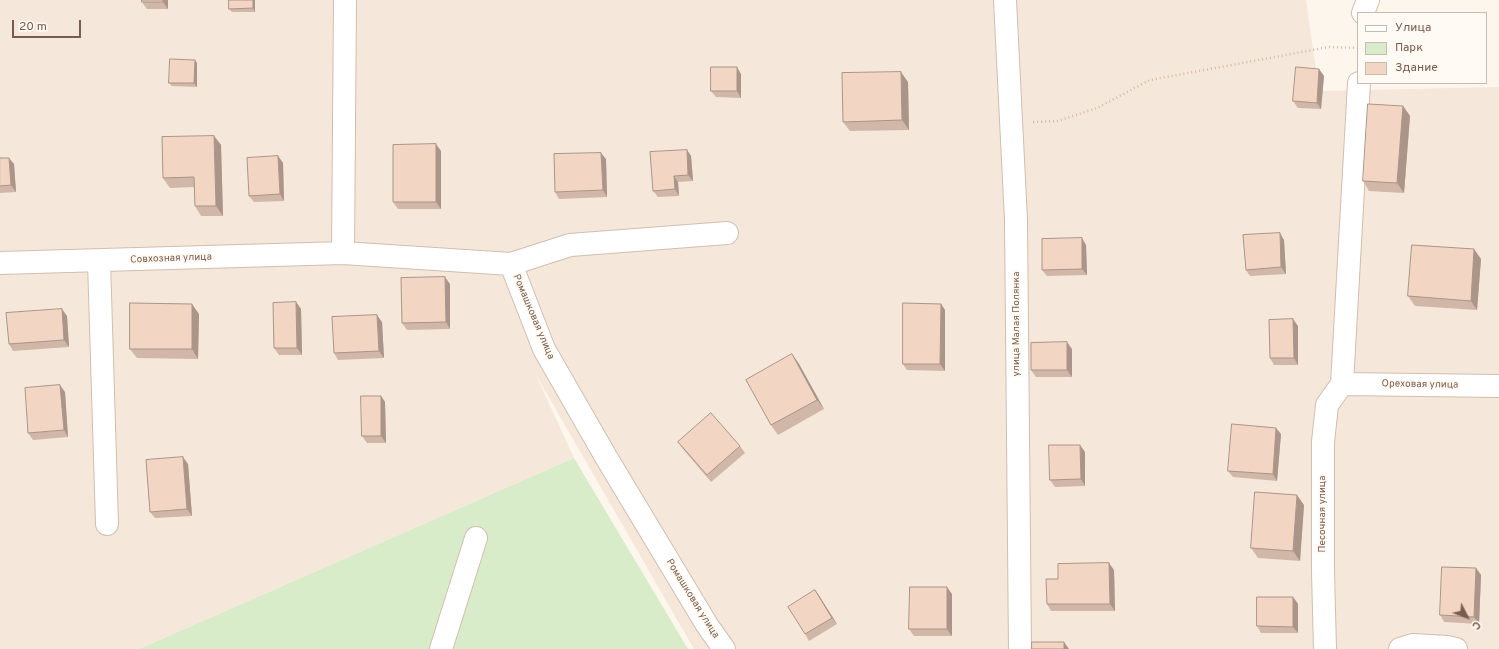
<!DOCTYPE html>
<meta charset="utf-8">
<style>
body{margin:0}
#map{position:relative;width:1499px;height:649px;overflow:hidden;background:#fdf6ec;font-family:Overpass,sans-serif}
canvas{display:block}
.legend{position:absolute;left:1357px;top:12px;width:130px;height:72px;box-sizing:border-box;background:#fffaf3;border:1px solid #cabbb1;margin:0;padding:5px 7px;list-style:none;font-size:12px;color:#7a5c4d}
.legend li{display:flex;align-items:center;gap:8px;height:20px}
.legend b{width:20px;border:1px solid #cabbb1}
.north{position:absolute;left:1447px;top:597px;width:40px;height:40px;-webkit-text-stroke:3px #fffaf3;paint-order:stroke;rotate:132deg;font-size:11px;font-weight:700;line-height:16px;text-align:center;color:#7a5c4d}
.north::after{content:'';display:block;margin:auto;width:14px;height:18px;background:#7a5c4d;clip-path:polygon(50% 0,100% 100%,50% 72%,0 100%)}
.scale{position:absolute;left:12px;top:20px;width:69px;height:18px;box-sizing:border-box;border:2px solid #7a5c4d;border-top:0;padding-left:5px;font-size:12px;line-height:14px;white-space:nowrap;color:#7a5c4d;-webkit-text-stroke:3px #fffaf3;paint-order:stroke}
</style>
<div id="map">
<canvas width="1499" height="649"></canvas>
<ul class="legend">
<li><b style="height:5px;background:#fff"></b>Улица</li>
<li><b style="height:11px;background:#d8ecc9"></b>Парк</li>
<li><b style="height:11px;background:#f3d5c3"></b>Здание</li>
</ul>
<div class="north">С</div>
<div class="scale">20 m</div>
</div>
<script>
const g = document.querySelector('canvas').getContext('2d');
g.lineJoin = 'round';
function fillPath(path, color) { g.fillStyle = color; g.fill(path, 'evenodd'); }
function stroke(path, color, width, dash) { g.strokeStyle = color; g.lineWidth = width; g.lineCap = dash ? 'butt' : 'round'; g.setLineDash(dash || []); g.stroke(path); }
function label(font, color, halo, rows, align = 'center') {
  g.font = font + ' Overpass,sans-serif'; g.lineWidth = 4; g.setLineDash([]); g.textBaseline = 'middle'; g.strokeStyle = halo; g.fillStyle = color; for (const [text, x, y, turn = 0] of rows) {
    g.save(); g.translate(x, y); g.rotate((+turn || 0) * Math.PI / 180); g.textAlign = isNaN(turn) ? turn : align; if (halo) g.strokeText(text, 0, 0); g.fillText(text, 0, 0); g.restore();
  }
}
fillPath(new Path2D(`
 M 0,0 L 1306,0 L 1319,91 L 1499,87 L 1499,649 L 694,649 L 536,375 L 574,458 L 139,649 L 0,649 Z`), '#f5e8da');
fillPath(new Path2D(`
 M 574,458 L 688,649 L 139,649 Z`), '#d8ecc9');
const minor = new Path2D(`
 M 1005,0 L 1016,220 L 1020,649
 M 1363,13 L 1368,0
 M 343,253 L 345,0
 M 99,261 L 107,524
 M 0,263 L 343,253 L 511,264 L 544,349 L 606,457 L 707,625 L 724,649
 M 511,264 L 570,245 L 727,233
 M 1342,384 L 1359,83
 M 1342,384 L 1499,386
 M 441,649 L 476,538
 M 1325,649 L 1323,571 L 1323,442 L 1327,405 L 1342,384
 M 1400,649 L 1413,645 L 1447,647 L 1456,649`);
stroke(minor, '#d1beb0', 24);
stroke(new Path2D(`
 M 1033,122 L 1058,121 L 1097,108 L 1150,80 L 1329,47 L 1358,48`), '#d9b8a5', 2.5, [1, 3]);
stroke(minor, '#fff', 22);
fillPath(new Path2D(`
 M 142,0 L 168,0 L 168,9 L 147,9 L 142,2 Z
 M 255,0 L 255,12 L 232,12 L 229,9 Z
 M 197,63 L 197,87 L 172,86 L 169,83 Z
 M 1319,69 L 1324,76 L 1321,109 L 1298,108 L 1293,101 Z
 M 741,74 L 741,98 L 716,97 L 711,91 Z
 M 908,82 L 909,130 L 850,131 L 843,122 Z
 M 1403,106 L 1410,116 L 1404,193 L 1369,191 L 1363,181 Z
 M 214,136 L 221,145 L 223,216 L 201,216 L 195,206 L 194,187 L 170,188 L 163,178 Z
 M 687,150 L 691,156 L 693,181 L 678,182 L 679,196 L 658,197 L 653,191 Z
 M 441,151 L 441,209 L 398,209 L 393,202 Z
 M 278,156 L 283,163 L 284,201 L 254,202 L 249,196 Z
 M 0,158 L 14,164 L 16,192 L 0,193 Z
 M 606,159 L 607,197 L 559,199 L 555,192 Z
 M 1284,240 L 1286,274 L 1250,276 L 1246,270 Z
 M 1086,245 L 1087,275 L 1047,276 L 1042,270 Z
 M 1481,259 L 1477,310 L 1415,306 L 1408,296 Z
 M 450,284 L 450,329 L 407,330 L 402,323 Z
 M 296,302 L 301,309 L 302,355 L 279,355 L 274,348 Z
 M 941,304 L 945,310 L 945,371 L 907,370 L 903,364 Z
 M 199,314 L 198,359 L 137,358 L 130,349 Z
 M 67,316 L 69,347 L 13,351 L 9,344 Z
 M 382,322 L 384,358 L 338,360 L 334,353 Z
 M 1298,326 L 1298,365 L 1274,365 L 1270,358 Z
 M 1072,349 L 1072,377 L 1036,377 L 1031,370 Z
 M 792,354 L 799,364 L 824,409 L 778,435 L 771,425 Z
 M 65,392 L 68,437 L 33,440 L 28,433 Z
 M 381,396 L 385,402 L 386,443 L 367,443 L 362,436 Z
 M 1281,434 L 1277,481 L 1233,477 L 1228,471 Z
 M 678,442 L 740,446 L 745,453 L 711,482 L 683,449 Z
 M 1085,452 L 1085,486 L 1055,487 L 1050,480 Z
 M 188,464 L 192,516 L 155,518 L 150,512 Z
 M 1304,505 L 1300,561 L 1258,558 L 1251,548 Z
 M 1476,568 L 1481,575 L 1479,624 L 1444,622 L 1440,615 Z
 M 1114,570 L 1115,611 L 1051,611 L 1047,604 L 1058,579 Z
 M 815,590 L 837,624 L 809,641 L 805,634 Z
 M 952,594 L 952,636 L 914,636 L 909,629 Z
 M 1293,597 L 1298,604 L 1298,633 L 1261,633 L 1257,626 Z`), '#d1b7a8');
fillPath(new Path2D(`
 M 163,0 L 168,0 L 168,9 L 163,2 Z
 M 253,0 L 255,0 L 255,12 L 253,8 Z
 M 195,60 L 197,63 L 197,87 L 194,83 Z
 M 737,67 L 741,74 L 741,98 L 737,91 Z
 M 1319,69 L 1324,76 L 1321,109 L 1317,103 Z
 M 901,72 L 908,82 L 909,130 L 902,120 Z
 M 1403,106 L 1410,116 L 1404,193 L 1397,183 Z
 M 214,136 L 221,145 L 223,216 L 216,206 Z
 M 436,144 L 441,151 L 441,209 L 436,202 Z
 M 687,150 L 691,156 L 693,181 L 688,175 Z
 M 601,153 L 606,159 L 607,197 L 603,190 Z
 M 278,156 L 283,163 L 284,201 L 280,194 Z
 M 9,158 L 14,164 L 16,192 L 11,185 Z
 M 674,176 L 678,182 L 679,196 L 675,189 Z
 M 1280,233 L 1284,240 L 1286,274 L 1281,267 Z
 M 1082,238 L 1086,245 L 1087,275 L 1082,269 Z
 M 1474,249 L 1481,259 L 1477,310 L 1471,301 Z
 M 445,277 L 450,284 L 450,329 L 446,322 Z
 M 296,302 L 301,309 L 302,355 L 297,348 Z
 M 192,304 L 199,314 L 198,359 L 192,349 Z
 M 941,304 L 945,310 L 945,371 L 940,364 Z
 M 62,309 L 67,316 L 69,347 L 64,340 Z
 M 377,315 L 382,322 L 384,358 L 379,351 Z
 M 1293,319 L 1298,326 L 1298,365 L 1294,358 Z
 M 1067,342 L 1072,349 L 1072,377 L 1067,370 Z
 M 792,354 L 799,364 L 824,409 L 817,400 Z
 M 60,385 L 65,392 L 68,437 L 64,430 Z
 M 381,396 L 385,402 L 386,443 L 381,436 Z
 M 1276,428 L 1281,434 L 1277,481 L 1273,474 Z
 M 1080,445 L 1085,452 L 1085,486 L 1081,479 Z
 M 183,457 L 188,464 L 192,516 L 187,509 Z
 M 1297,495 L 1304,505 L 1300,561 L 1293,551 Z
 M 1109,563 L 1114,570 L 1115,611 L 1110,604 Z
 M 1476,568 L 1481,575 L 1479,624 L 1474,617 Z
 M 947,587 L 952,594 L 952,636 L 947,629 Z
 M 815,590 L 820,597 L 837,624 L 832,618 Z
 M 1293,597 L 1298,604 L 1298,633 L 1293,627 Z
 M 1064,642 L 1069,649 L 1064,649 Z`), '#aa9588');
const building = new Path2D(`
 M 142,0 L 163,0 L 163,2 L 142,2 Z
 M 229,0 L 253,0 L 253,8 L 229,9 Z
 M 170,59 L 195,60 L 194,83 L 169,83 Z
 M 711,67 L 737,67 L 737,91 L 711,91 Z
 M 1296,67 L 1319,69 L 1317,103 L 1293,101 Z
 M 901,72 L 902,120 L 843,122 L 842,73 Z
 M 1368,104 L 1403,106 L 1397,183 L 1363,181 Z
 M 214,136 L 216,206 L 195,206 L 194,177 L 163,178 L 162,137 Z
 M 436,144 L 436,202 L 393,202 L 393,145 Z
 M 687,150 L 688,175 L 674,176 L 675,189 L 653,191 L 650,152 Z
 M 601,153 L 603,190 L 555,192 L 554,154 Z
 M 278,156 L 280,194 L 249,196 L 247,158 Z
 M 0,158 L 9,158 L 11,185 L 0,186 Z
 M 1280,233 L 1281,267 L 1246,270 L 1243,235 Z
 M 1082,238 L 1082,269 L 1042,270 L 1042,239 Z
 M 1412,245 L 1474,249 L 1471,301 L 1408,296 Z
 M 445,277 L 446,322 L 402,323 L 401,278 Z
 M 296,302 L 297,348 L 274,348 L 273,303 Z
 M 130,303 L 192,304 L 192,349 L 130,349 Z
 M 903,303 L 941,304 L 940,364 L 903,364 Z
 M 62,309 L 64,340 L 9,344 L 6,313 Z
 M 377,315 L 379,351 L 334,353 L 332,317 Z
 M 1293,319 L 1294,358 L 1270,358 L 1269,320 Z
 M 1067,342 L 1067,370 L 1031,370 L 1031,343 Z
 M 792,354 L 817,400 L 771,425 L 746,380 Z
 M 60,385 L 64,430 L 28,433 L 25,388 Z
 M 361,396 L 381,396 L 381,436 L 362,436 Z
 M 711,413 L 740,446 L 707,475 L 678,442 Z
 M 1232,424 L 1276,428 L 1273,474 L 1228,471 Z
 M 1049,445 L 1080,445 L 1081,479 L 1050,480 Z
 M 183,457 L 187,509 L 150,512 L 146,460 Z
 M 1255,492 L 1297,495 L 1293,551 L 1251,548 Z
 M 1109,563 L 1110,604 L 1047,604 L 1046,579 L 1058,579 L 1058,564 Z
 M 1442,567 L 1476,568 L 1474,617 L 1440,615 Z
 M 910,587 L 947,587 L 947,629 L 909,629 Z
 M 815,590 L 832,618 L 805,634 L 788,607 Z
 M 1257,597 L 1293,597 L 1293,627 L 1257,626 Z
 M 1032,642 L 1064,642 L 1064,649 L 1032,649 Z`);
fillPath(building, '#f3d5c3');
stroke(building, '#aa9588', 1);
label('10px', '#7a5c4d', '#fffaf3', [
 ["Совхозная улица",171,259,-2],
 ["Ромашковая улица",533,317,67],
 ["улица Малая Полянка",1017,324,-90],
 ["Ореховая улица",1420,385,1],
 ["Песочная улица",1323,514,-90],
 ["Ромашковая улица",692,599,58]
]);
</script>
